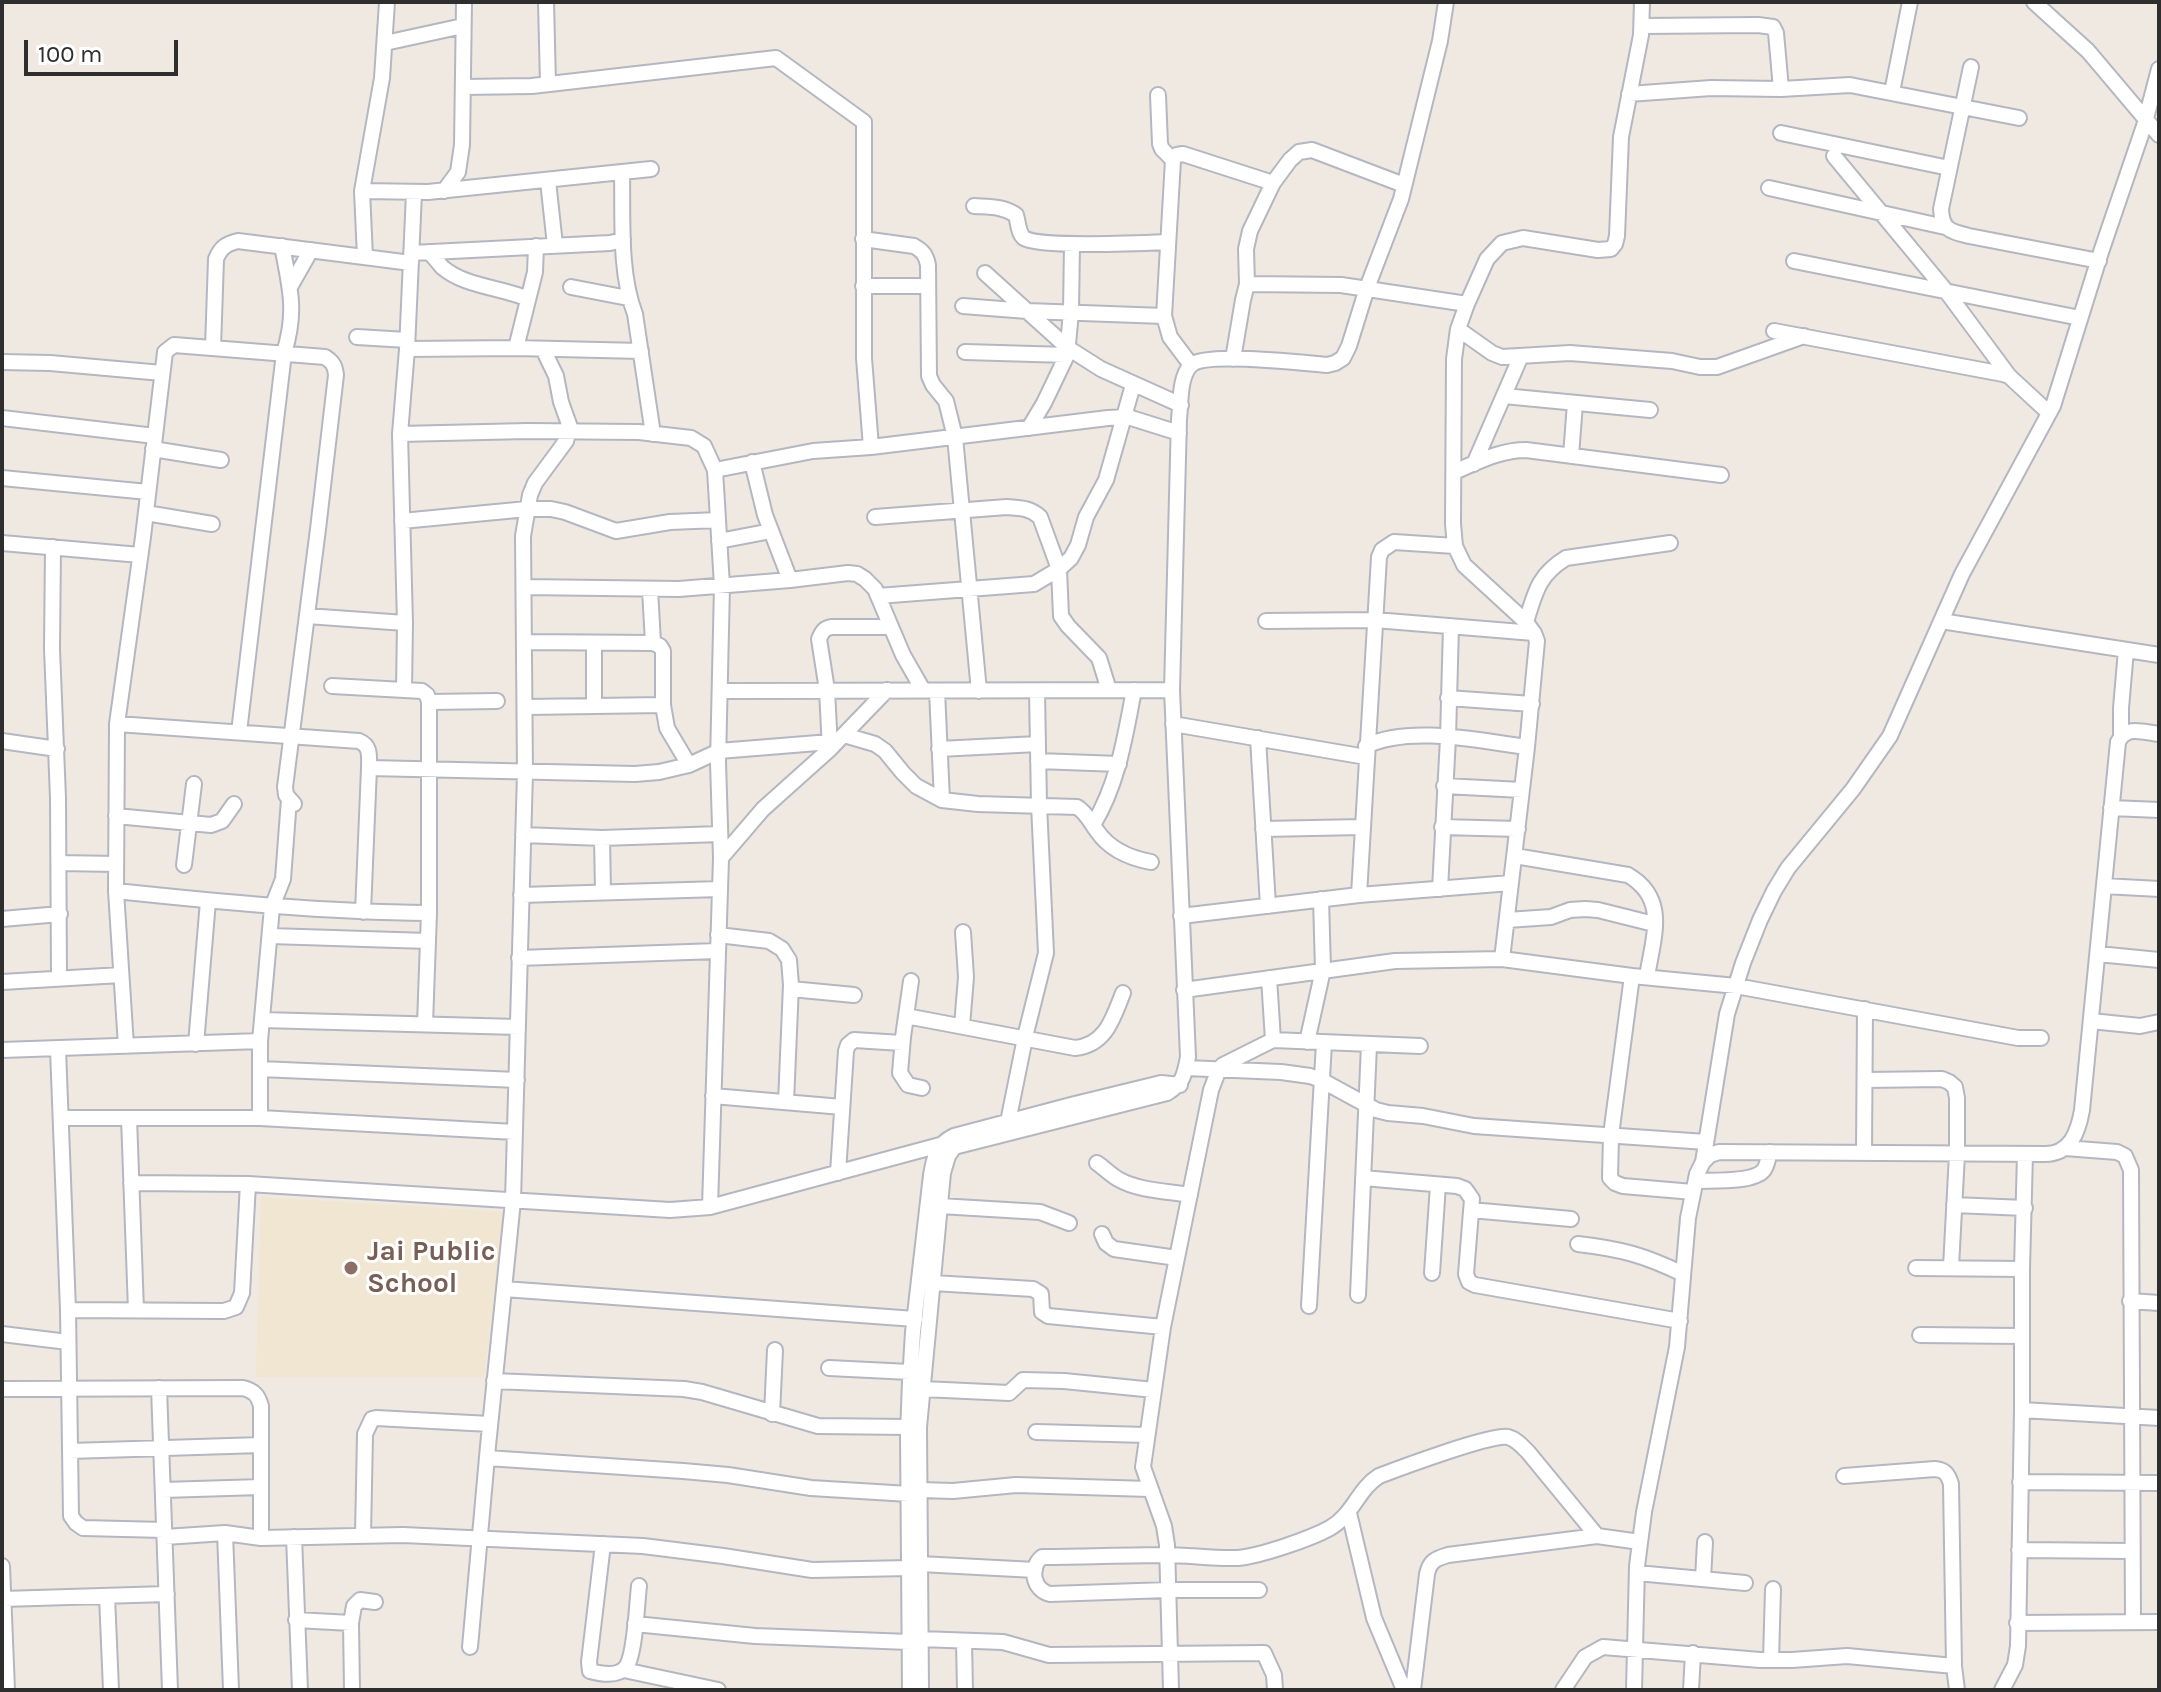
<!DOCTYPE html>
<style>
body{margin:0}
#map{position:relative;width:2161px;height:1692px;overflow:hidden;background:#efe9e1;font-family:Karla,sans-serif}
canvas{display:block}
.frame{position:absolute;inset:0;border:4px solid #2e2e2e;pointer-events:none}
.scale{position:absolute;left:24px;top:40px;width:154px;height:36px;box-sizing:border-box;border:4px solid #2e2e2e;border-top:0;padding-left:10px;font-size:24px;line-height:28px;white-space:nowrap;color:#2e2e2e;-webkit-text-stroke:6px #fff;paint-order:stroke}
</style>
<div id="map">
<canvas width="2161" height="1692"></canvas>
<div class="frame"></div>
<div class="scale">100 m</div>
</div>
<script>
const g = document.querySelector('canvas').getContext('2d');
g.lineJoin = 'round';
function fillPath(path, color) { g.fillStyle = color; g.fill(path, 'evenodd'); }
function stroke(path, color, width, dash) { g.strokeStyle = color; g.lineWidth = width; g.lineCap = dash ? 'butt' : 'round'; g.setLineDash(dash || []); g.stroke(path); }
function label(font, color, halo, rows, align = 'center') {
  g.font = font + ' Karla,sans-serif'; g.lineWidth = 6; g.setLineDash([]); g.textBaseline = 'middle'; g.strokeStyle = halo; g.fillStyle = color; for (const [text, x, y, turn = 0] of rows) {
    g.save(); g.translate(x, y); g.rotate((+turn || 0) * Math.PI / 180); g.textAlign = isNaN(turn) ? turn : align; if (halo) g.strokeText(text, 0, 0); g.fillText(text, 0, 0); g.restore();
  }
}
fillPath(new Path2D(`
 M 261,1197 L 504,1212 L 484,1377 L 256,1377 Z`), '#f0e6d1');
const minor = new Path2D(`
 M 546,2 L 548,84
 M 2034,2 L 2088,51 L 2159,135
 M 1642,26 L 1758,25 L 1773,27 L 1776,33 L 1781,89
 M 385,43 L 463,26
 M 1971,67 L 1941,209 C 1942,230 1950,231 1969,236 L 2099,261
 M 463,87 L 532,86 L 776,58 L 864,122 L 864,358 L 871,447
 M 1892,92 L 1910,2
 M 1629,94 L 1711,88 L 1781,89 L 1850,85 L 2019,118
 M 1158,95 L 1160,144 L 1162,149 L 1173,160
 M 1781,133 L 1949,168
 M 1834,156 L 1946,291 L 2009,376
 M 622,173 C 623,217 619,273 635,314 L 653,434
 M 548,181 L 555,245
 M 1769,188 L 1945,227
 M 362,191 L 428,192 L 651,169
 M 444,191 L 458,172 L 462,145 L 464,2
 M 974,206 C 989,207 1003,206 1016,215 C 1018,221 1018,233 1024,238 C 1037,248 1145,243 1167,242
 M 863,239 L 914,246 C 923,251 926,255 928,265 L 929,376 L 933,385 L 946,401 L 955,437 L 979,691
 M 429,252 C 434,257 438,262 442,267 C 465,287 501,287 528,299
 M 412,253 L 610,243 L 623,240
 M 365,257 L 362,191 L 382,78 L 387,2
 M 1794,261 L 2080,318
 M 985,273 L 1068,348 L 1101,369 L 1181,405
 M 1247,284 L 1341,285 L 1467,304 L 1487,259 L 1502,243 L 1523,238 L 1598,250 L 1611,249 L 1615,244 L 1617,236 L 1621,137 L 1641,35 L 1642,2
 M 863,286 L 928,286
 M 290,287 L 311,250
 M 571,287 L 628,298
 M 1467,304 L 1458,329 L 1454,359 L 1453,524 L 1455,546 L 1464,565 L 1526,622 L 1534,633 L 1537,641 L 1527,747 L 1502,959
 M 963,306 L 1027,311 L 1164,316
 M 1458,329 L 1492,353 L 1502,357 L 1570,353 L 1672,361 L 1700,367 L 1717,367 L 1804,336
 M 1774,331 L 2003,374 L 2009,376 L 2049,413
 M 357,337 L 407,340
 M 213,348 L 216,259 C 221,247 226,244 238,241 L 411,263
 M 516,348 L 535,272 L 536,246
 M 407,349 L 516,348 L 641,351
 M 965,352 L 1067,355
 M 1233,359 L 1243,300 L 1247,284 L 1246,249 L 1250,231 L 1273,183 L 1290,160 L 1299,152 L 1312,150 L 1404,185
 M 2,362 L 50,363 L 162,373
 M 1191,365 L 1170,337 L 1164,316 L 1173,160 L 1177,155 L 1183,154 L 1273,183
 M 1504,396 L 1650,410
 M 2,418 L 155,436
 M 1029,428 L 1044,403 L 1067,355 L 1071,312 L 1072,244
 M 400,434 L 527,431 L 639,432 L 691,438 L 704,446 L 715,470 L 722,586 L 718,762 L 721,858 L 710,1207
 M 153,449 L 221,460
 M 1571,456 L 1575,403
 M 752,462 L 765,515 L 790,580
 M 1474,464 L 1521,356
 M 715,470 L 813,451 L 871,447 L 1108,418 L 1128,417 L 1179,433
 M 1454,472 C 1478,462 1500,450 1526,450 L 1721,475
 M 2,478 L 148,492
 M 146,513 L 212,524
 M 875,517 L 1007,507 C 1020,508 1030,508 1040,517 L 1059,569 L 1061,616 L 1068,626 L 1099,658 L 1109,690
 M 402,521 L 527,509 L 551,509 L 565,512 L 616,531 L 670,522 L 718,520
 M 719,541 L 771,531
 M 2,543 L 140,555
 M 53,547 L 52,649 L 58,798 L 59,978
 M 524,587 L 679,589 L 790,580 L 848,573 L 857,574 L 865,579 L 875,589 L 903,655 L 923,690
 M 650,589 L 653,643
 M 878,596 L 1034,584 L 1059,569 L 1071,558 L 1078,545 L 1086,517 L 1106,480 L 1133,385
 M 307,616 L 405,623
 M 1266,621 L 1375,620 L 1534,633
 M 1941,621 L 2159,655
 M 1526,622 C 1535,593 1538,575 1566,558 L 1670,543
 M 525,642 L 653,643 L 660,646 L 663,651 L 663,705 L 667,728 L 689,765
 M 594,643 L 594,706
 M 332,686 L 422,691 L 427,695 L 429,702 L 429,913 L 425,1024
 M 404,690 L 405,623 L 400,434 L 407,349 L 414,193
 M 721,691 L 1172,690
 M 937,691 L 942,800
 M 1448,698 L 1532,704
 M 429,702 L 497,701
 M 526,707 L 663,705
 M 117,724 L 359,741 C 371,746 369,756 369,768 L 363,912
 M 1173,724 L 1366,757
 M 239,732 L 284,353 C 297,311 290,288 282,246
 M 844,735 L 875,744 L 885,751 L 903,773 L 916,786 L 942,800 L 978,804 L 1077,807 C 1087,813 1090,822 1097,831 C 1110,850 1129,858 1151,862
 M 2121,735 L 2121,708 L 2126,650
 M 1258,738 L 1268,906
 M 2,741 L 57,749
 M 1366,746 C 1411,725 1479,741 1527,747
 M 830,749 L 827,690 L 819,639 C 822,632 824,628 832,627 L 891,627
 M 939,749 L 1038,744
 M 1038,761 L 1119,764
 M 369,768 L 635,774 L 659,772 L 689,765 L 719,751 L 830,742
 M 1444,786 L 1522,790
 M 2111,808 L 2159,810
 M 116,816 L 211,825 L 222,821 L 234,804
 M 1093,825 C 1118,784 1125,737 1134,690
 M 1442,827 L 1518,829
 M 1263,829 L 1362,827
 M 523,835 L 602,838 L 720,834
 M 602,838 L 603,892
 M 1515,856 L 1628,875 C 1669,899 1653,937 1647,977
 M 721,858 L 763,809 L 830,749 L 887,690
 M 59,863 L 116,864
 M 184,865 L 194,784
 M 2104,886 L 2159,889
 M 1440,889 L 1448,738 L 1451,626
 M 116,891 C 220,902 324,912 429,913
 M 521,895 L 720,889
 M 1359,895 L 1379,557 L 1382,550 L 1394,542 L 1455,546
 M 1181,916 L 1359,895 L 1511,883
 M 2,919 L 60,914
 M 1507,920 L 1551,917 L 1570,910 L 1585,909 L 1598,910 L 1654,924
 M 718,935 L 769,941 L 782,949 L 789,960 L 791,985 L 786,1102
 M 270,936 L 428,941
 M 2098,954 L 2159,960
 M 519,958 L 717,951
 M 1632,976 L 1611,1135 L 1610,1178 L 1615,1183 L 1623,1186 L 1693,1192
 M 1269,978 L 1273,1040
 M 911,981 L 903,1037 L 900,1073 L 908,1085 L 922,1088
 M 2,982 L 121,975
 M 791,989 L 854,995
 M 1184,990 L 1395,961 L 1502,959 L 1632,976 L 1736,986 L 2018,1038 L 2041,1038
 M 906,1016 L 1075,1048 C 1106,1045 1113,1018 1123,993
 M 262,1020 L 518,1027
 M 2091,1021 L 2140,1026 L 2159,1022
 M 962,1026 L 966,977 L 963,932
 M 1307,1042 L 1323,970 L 1321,899
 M 196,1044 L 208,901
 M 126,1046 L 116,891 L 117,724 L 143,537 L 165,352 L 174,345 L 325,357 C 333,362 335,366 336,375 L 318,529 L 285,787 L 286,795 L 294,804
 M 58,1049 L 68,1310 L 71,1516 L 76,1523 L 83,1528 L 164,1530
 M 2,1050 L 260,1041
 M 1186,1068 L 1281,1072 L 1310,1076 L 1321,1080 L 1376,1110 L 1388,1113 L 1423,1116 L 1474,1126 L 1706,1142
 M 260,1069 L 517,1080
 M 1865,1080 L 1942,1079 L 1949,1082 L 1955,1087 L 1957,1098 L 1957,1154 L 1951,1267
 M 713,1096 L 842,1107
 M 61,1118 L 260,1118 L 515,1132
 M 129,1118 L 136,1310
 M 260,1118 L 260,1041 L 272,907 L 283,879 L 289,799
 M 1008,1122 L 1026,1033 L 1046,953 L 1039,805 L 1037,691
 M 2065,1148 L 2117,1152 L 2125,1156 L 2131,1170 L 2133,1622
 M 1864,1152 L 1865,1009
 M 1703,1162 L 1727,1014 L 1743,963 L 1760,920 L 1774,891 L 1788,868 L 1853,789 L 1890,736 L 1962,574 L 2053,406 L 2101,252 L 2144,126 L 2159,69
 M 1097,1163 C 1104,1168 1111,1175 1118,1179 C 1139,1191 1167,1191 1190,1195
 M 838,1173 L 846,1051 L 848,1045 L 854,1040 L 902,1043
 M 1363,1178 L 1457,1186 L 1465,1189 L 1472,1199 L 1466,1274 L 1469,1282 L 1475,1285 L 1680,1321
 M 1696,1181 C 1711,1180 1752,1183 1763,1171 C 1767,1167 1768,1158 1770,1152
 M 131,1183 L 248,1184 L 670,1210 L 710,1207 L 940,1145
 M 1954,1205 L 2025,1208
 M 940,1206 L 1040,1212 L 1069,1223
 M 1471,1210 L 1571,1219
 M 1102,1234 L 1106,1243 L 1114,1249 L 1177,1258
 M 1578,1244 C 1621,1249 1644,1255 1683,1274
 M 1916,1268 L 2022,1269
 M 1432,1273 L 1438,1185
 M 933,1283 L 1033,1289 L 1041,1294 L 1042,1312 L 1048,1316 L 1163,1327
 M 504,1289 L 915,1319
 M 1358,1295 L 1369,1045
 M 2130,1301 L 2159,1303
 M 1309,1306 L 1324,1043
 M 68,1310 L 224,1311 L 236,1307 L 242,1293 L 248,1184
 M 2,1334 L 68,1342
 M 1920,1335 L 2022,1336
 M 829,1368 L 910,1372
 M 494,1381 L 684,1389 L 702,1392 L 818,1426 L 908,1427
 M 159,1388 L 170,1690
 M 2,1389 L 243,1388 C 254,1391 258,1395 261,1406 L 261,1538
 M 923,1389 L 1009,1393 L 1023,1380 L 1064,1381 L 1154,1390
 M 2022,1410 L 2159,1418
 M 772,1414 L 775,1350
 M 1036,1432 L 1147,1435
 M 70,1451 L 261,1445
 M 487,1458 L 683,1471 L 728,1475 L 811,1488 L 909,1494
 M 1844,1476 L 1935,1469 C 1945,1470 1948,1474 1951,1484 L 1954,1666 L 1957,1690
 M 2020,1482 L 2159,1483
 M 163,1490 L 261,1487
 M 920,1490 L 953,1491 L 1016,1485 L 1149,1489
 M 1349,1513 L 1374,1618 L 1404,1690
 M 225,1533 L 231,1690
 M 363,1536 L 365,1434 L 372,1419 L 376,1418 L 490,1424
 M 165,1537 L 225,1533 L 261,1538 L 403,1535 L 643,1546 L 723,1556 L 812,1570 L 909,1568
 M 294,1537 L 300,1690
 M 603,1544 L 589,1662 L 590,1671 C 601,1674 618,1677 626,1667 C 635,1656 637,1602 639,1586
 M 2019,1550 L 2132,1551
 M 920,1564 L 1035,1570
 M 2,1566 L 7,1690
 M 1637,1573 L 1745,1583
 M 1703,1579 L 1705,1542
 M 1259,1590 L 1168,1590 L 1050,1594 C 1033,1590 1029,1568 1042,1557 C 1083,1557 1124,1555 1165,1555 C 1189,1555 1214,1559 1238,1558 C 1260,1556 1310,1539 1330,1528 C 1353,1515 1358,1489 1379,1476 C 1400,1468 1491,1434 1508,1437 C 1516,1439 1522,1446 1528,1452 L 1597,1536
 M 107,1596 L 111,1690
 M 3,1599 L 167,1594
 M 296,1620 L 351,1623
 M 2017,1623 L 2159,1622
 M 635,1624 L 755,1636 L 909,1642
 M 920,1639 L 1003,1642 L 1049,1655 L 1264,1653 L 1274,1675 L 1275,1690
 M 964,1641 L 965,1690
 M 470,1647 L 488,1446 L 513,1201 L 525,773 L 523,536 L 530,495 L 535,483 L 566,441 L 570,427 L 561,402 L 556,376 L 543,349
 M 1771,1660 L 1773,1589
 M 624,1670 L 718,1690
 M 352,1690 L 351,1623 L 354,1606 L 360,1600 L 375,1602
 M 910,1690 L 908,1434 L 910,1381 L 913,1332 L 931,1175 C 934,1157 937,1144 954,1136 L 1071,1105 L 1161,1083 L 1180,1085
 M 921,1690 L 919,1427 L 943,1173 L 948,1156 L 954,1147 L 1167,1093 C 1184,1082 1184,1076 1188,1057 L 1172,690 L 1179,419 C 1181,403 1179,377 1191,365 C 1205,352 1305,363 1327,365 L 1335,363 L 1343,358 L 1349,346 L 1367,288 L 1401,199 L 1440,41 L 1446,2
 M 1171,1690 L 1167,1545 L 1164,1526 L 1143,1467 L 1163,1327 L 1211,1090 L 1219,1069 L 1223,1065 L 1273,1040 L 1420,1046
 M 1413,1690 L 1427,1574 C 1430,1561 1435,1559 1448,1555 L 1597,1536 L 1640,1542
 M 1563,1690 L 1585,1657 L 1603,1647 L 1760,1660 L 1792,1660 L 1847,1656 L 1954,1666
 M 1634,1690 L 1637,1566 L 1644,1512 L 1677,1347 L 1688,1218 L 1697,1174 L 1703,1162 L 1710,1155 L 1719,1152 L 2045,1154 C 2070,1154 2078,1133 2082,1110 L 2118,742 C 2126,725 2143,732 2159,734
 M 1691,1690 L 1693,1653
 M 2002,1690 L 2015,1665 L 2018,1646 L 2022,1410 L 2022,1269 L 2025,1154`);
stroke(minor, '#b4b7c1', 18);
stroke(minor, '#fff', 14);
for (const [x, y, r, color] of [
 [351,1268,8,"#8d6e63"]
]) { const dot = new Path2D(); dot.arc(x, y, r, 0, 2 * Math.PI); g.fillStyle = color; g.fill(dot); stroke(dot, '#fff', 3); }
label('bold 28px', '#785e54', '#fff', [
 ["Jai Public",367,1252],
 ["School",367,1284]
], 'left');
</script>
